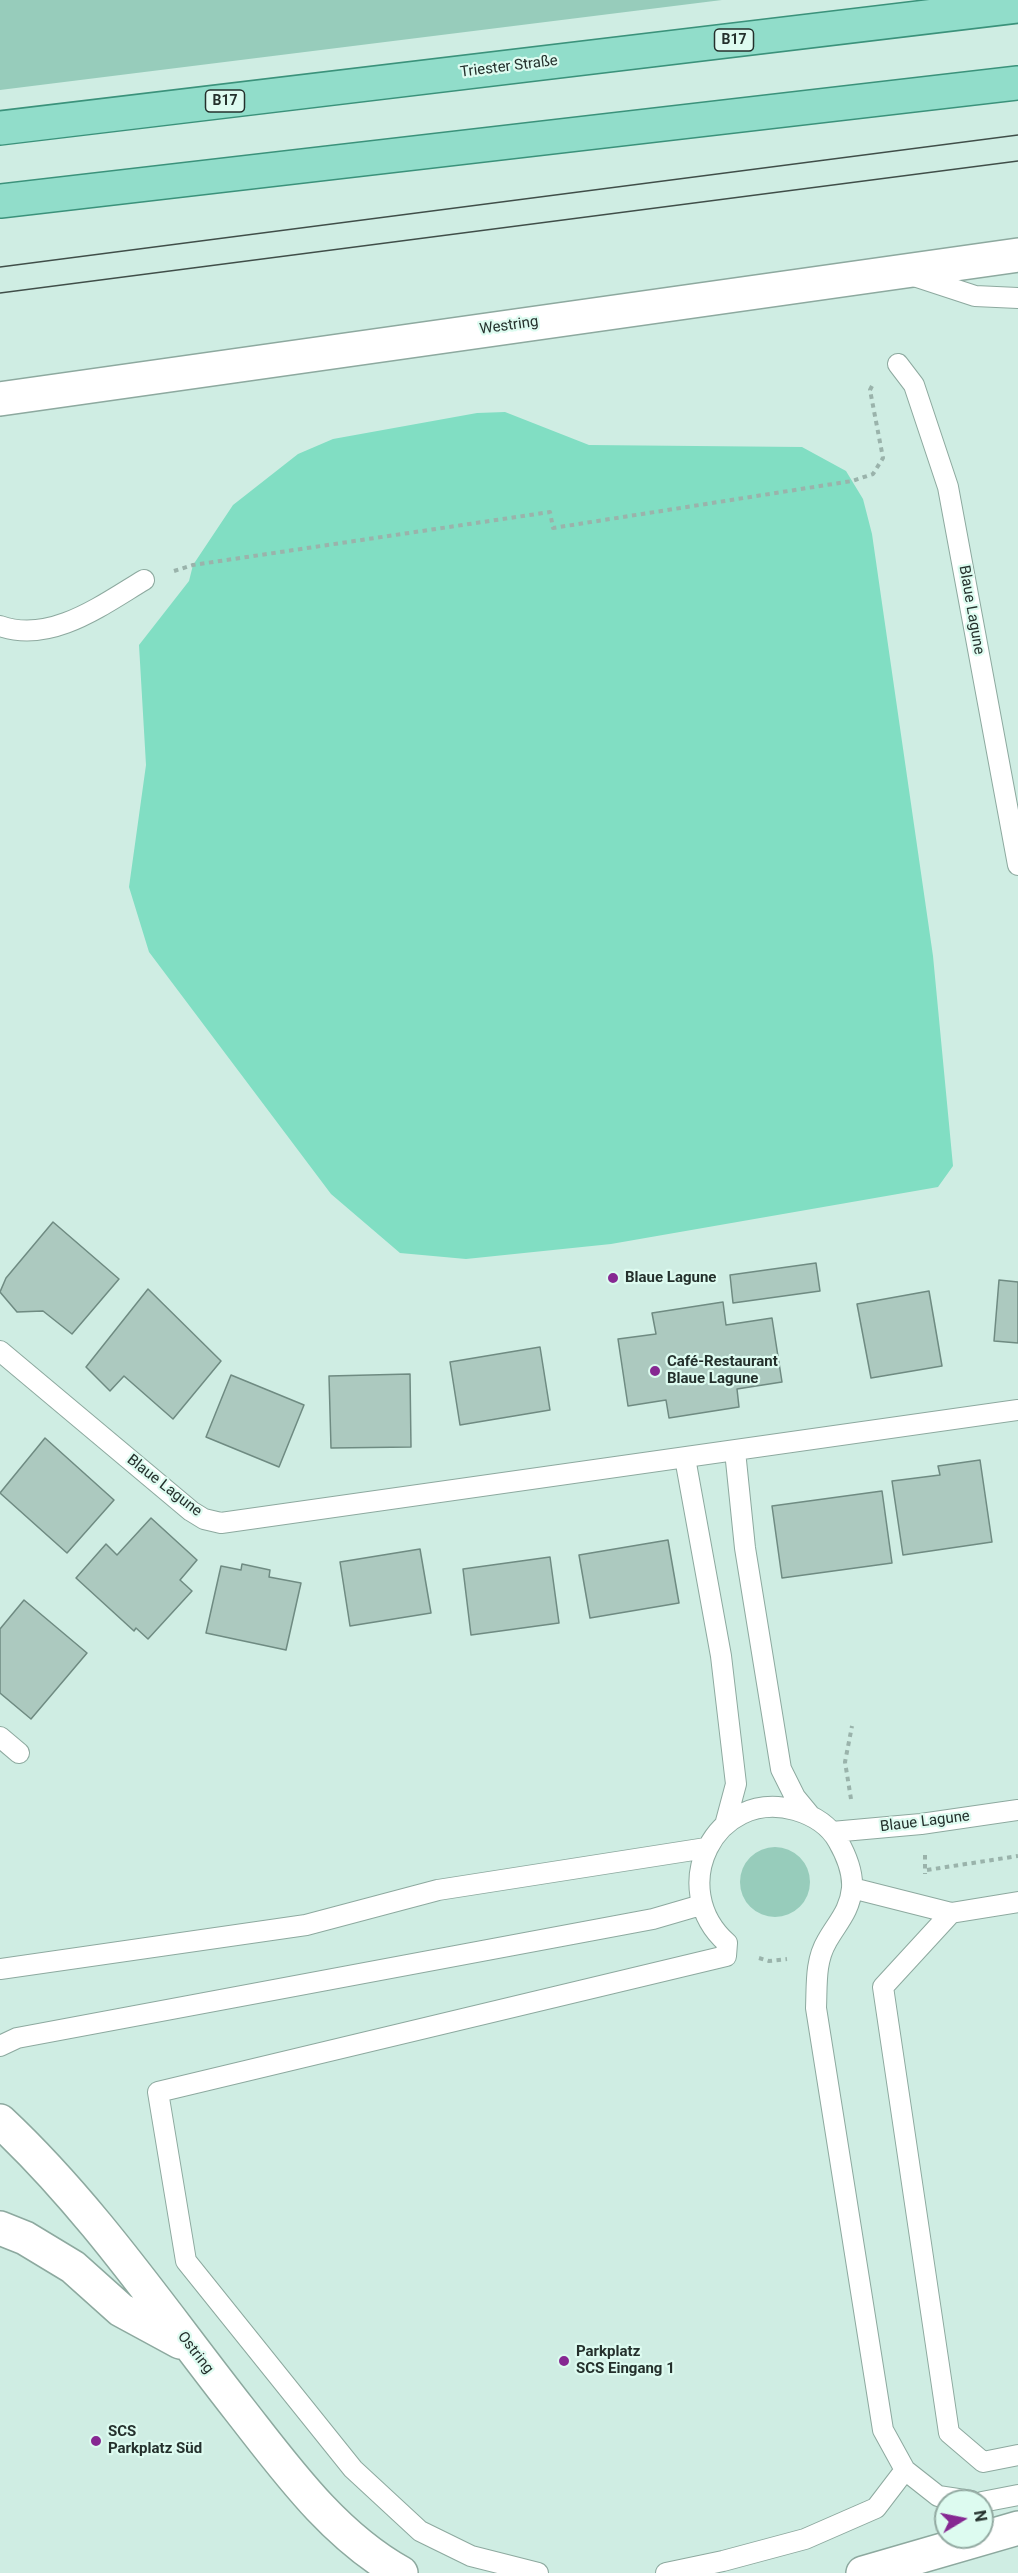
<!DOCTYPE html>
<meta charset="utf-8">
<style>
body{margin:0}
#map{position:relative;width:1018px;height:2573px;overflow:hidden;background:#cfede3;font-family:Roboto,sans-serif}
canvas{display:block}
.north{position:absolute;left:934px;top:2489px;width:60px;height:60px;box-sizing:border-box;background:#ddfbf0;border:2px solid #93aaa2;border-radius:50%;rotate:80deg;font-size:16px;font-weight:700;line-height:24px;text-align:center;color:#24302c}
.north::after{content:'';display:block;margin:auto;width:21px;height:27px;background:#862892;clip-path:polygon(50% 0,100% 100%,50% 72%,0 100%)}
</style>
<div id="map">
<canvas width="1018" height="2573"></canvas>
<div class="north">N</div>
</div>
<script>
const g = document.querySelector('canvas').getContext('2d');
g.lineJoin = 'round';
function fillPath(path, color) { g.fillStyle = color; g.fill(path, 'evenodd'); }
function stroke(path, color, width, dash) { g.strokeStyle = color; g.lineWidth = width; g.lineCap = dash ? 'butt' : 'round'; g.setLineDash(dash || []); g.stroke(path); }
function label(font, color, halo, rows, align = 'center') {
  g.font = font + ' Roboto,sans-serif'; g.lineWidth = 4.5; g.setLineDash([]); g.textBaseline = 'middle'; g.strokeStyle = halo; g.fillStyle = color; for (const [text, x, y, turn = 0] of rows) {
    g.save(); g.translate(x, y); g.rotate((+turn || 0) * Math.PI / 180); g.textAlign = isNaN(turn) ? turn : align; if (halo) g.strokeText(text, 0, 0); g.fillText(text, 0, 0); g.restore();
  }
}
fillPath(new Path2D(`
 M 0,0 L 722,0 L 0,90 Z
 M740 1882a35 35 0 1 1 70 0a35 35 0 1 1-70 0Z`), '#97ccbb');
fillPath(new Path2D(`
 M 505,412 L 589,445 L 802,447 L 846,471 L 863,499 L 872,534 L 933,956 L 953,1166 L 938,1187 L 611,1244 L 466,1259 L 400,1253 L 331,1194 L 149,952 L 129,887 L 146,765 L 139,645 L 189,581 L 193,565 L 233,505 L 298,454 L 333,439 L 477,413 Z`), '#81dec3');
const building = new Path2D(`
 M 53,1222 L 119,1279 L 72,1334 L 43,1311 L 17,1312 L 0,1292 L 6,1278 Z
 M 816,1263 L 820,1291 L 733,1303 L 730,1275 Z
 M 999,1280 L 1018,1282 L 1018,1343 L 994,1341 Z
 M 148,1289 L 221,1361 L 173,1419 L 124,1376 L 110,1391 L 86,1367 Z
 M 929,1291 L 942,1366 L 871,1378 L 857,1304 Z
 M 723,1302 L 726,1325 L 772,1318 L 782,1382 L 737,1389 L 739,1407 L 669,1418 L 666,1400 L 628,1406 L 618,1339 L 656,1334 L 652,1313 Z
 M 540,1347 L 550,1410 L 460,1425 L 450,1362 Z
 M 410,1374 L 411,1447 L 331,1448 L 329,1376 Z
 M 231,1375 L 304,1405 L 279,1467 L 206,1437 Z
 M 45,1438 L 114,1500 L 67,1553 L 0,1493 Z
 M 980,1460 L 992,1542 L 903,1555 L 892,1481 L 940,1475 L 938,1466 Z
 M 882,1491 L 892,1563 L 782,1578 L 772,1506 Z
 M 151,1518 L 197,1560 L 180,1580 L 192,1591 L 148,1639 L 136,1628 L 134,1631 L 76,1578 L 106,1544 L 117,1555 Z
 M 668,1540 L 679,1603 L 590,1618 L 579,1555 Z
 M 420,1549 L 431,1613 L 350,1626 L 340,1562 Z
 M 550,1557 L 559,1623 L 471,1635 L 463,1569 Z
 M 242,1564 L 270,1570 L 269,1577 L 301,1583 L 286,1650 L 206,1633 L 221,1566 L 241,1570 Z
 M 24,1600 L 87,1653 L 31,1719 L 0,1693 L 0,1629 Z`);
fillPath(building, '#acc9bf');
stroke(building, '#6f8b82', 1.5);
const service = new Path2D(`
 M 911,275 L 975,296 L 1018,298
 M 898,364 L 914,385 L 948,487 L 1018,865
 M 0,626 C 51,644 102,605 144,580
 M 0,1351 L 191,1511 L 204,1519 L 221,1523 L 1018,1410
 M 735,1451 L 745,1548 L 781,1769 L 795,1797 L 809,1814
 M 685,1458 L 721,1656 L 736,1784 L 725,1825
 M 0,1737 L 19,1753
 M 832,1832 L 921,1824 L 1018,1810
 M 852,1888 L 951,1913 L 1018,1902
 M 951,1913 L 883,1987 L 949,2433 L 983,2462 L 1018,2455
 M 0,1969 L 306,1925 L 438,1890 L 706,1848
 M 0,2046 L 17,2038 L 653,1919 L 701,1905
 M 982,2502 L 1018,2495
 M 538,2573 L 471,2556 L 420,2531 L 353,2469 L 186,2261 L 158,2092 L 726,1956 L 727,1943 C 666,1889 714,1788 795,1810 C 812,1815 829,1825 838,1841 C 846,1855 853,1872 852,1888 C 850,1911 837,1923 827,1941 C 815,1961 817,1985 816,2008 L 883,2430 L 905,2470 L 938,2496 L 971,2501
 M 666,2573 L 723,2561 L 805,2539 L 876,2508 L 905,2470`);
const minor = new Path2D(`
 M 0,399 L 1018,255
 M 0,2121 C 91,2206 162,2311 239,2409 C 286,2469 333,2535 401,2573
 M 0,2228 L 25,2238 L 73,2267 L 121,2310 L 180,2342
 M 863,2573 L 1018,2528`);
const primary = new Path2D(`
 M 0,128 L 1018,6
 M 0,201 L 1018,83`);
stroke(service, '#8da99f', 22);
stroke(minor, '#8da99f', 36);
stroke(primary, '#3b927b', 36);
stroke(new Path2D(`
 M 174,571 L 193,565 L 550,512 L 553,528 L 852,481 L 873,474 L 883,458 L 870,390 L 873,384
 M 851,1799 L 845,1762 L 852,1726
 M 925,1855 L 925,1874
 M 927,1870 L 1018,1856
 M 759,1958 L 769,1961 L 787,1959`), '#9ab3ab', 4, [4.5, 4.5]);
stroke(service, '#fff', 20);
stroke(minor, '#fff', 33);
stroke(primary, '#91ddca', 33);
stroke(new Path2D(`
 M 0,267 L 1018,135
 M 0,293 L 1018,161`), '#404e49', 1.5);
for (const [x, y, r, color] of [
 [613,1278,6,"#862892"],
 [655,1371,6,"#862892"],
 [564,2361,6,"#862892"],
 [96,2441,6,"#862892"]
]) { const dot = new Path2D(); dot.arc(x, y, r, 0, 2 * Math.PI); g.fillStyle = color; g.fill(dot); stroke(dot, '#ddfbf0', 2); }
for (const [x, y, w] of [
 [734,40,39],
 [225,101,39]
]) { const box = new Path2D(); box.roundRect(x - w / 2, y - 11, w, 22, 4.5); g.fillStyle = '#ddfbf0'; g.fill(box); stroke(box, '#24302c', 1.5); }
label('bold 14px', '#24302c', null, [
 ["B17",734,40],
 ["B17",225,101]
]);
label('15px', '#24302c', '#ddfbf0', [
 ["Triester Straße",509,67,-7],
 ["Westring",509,326,-8],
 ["Blaue Lagune",971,610,80],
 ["Blaue Lagune",164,1486,38],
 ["Blaue Lagune",925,1822,-7],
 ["Ostring",195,2353,52]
]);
label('bold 15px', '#24302c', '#ddfbf0', [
 ["Blaue Lagune",625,1278],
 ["Café-Restaurant",667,1362],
 ["Blaue Lagune",667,1379],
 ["Parkplatz",576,2352],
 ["SCS Eingang 1",576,2369],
 ["SCS",108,2432],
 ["Parkplatz Süd",108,2449]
], 'left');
</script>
